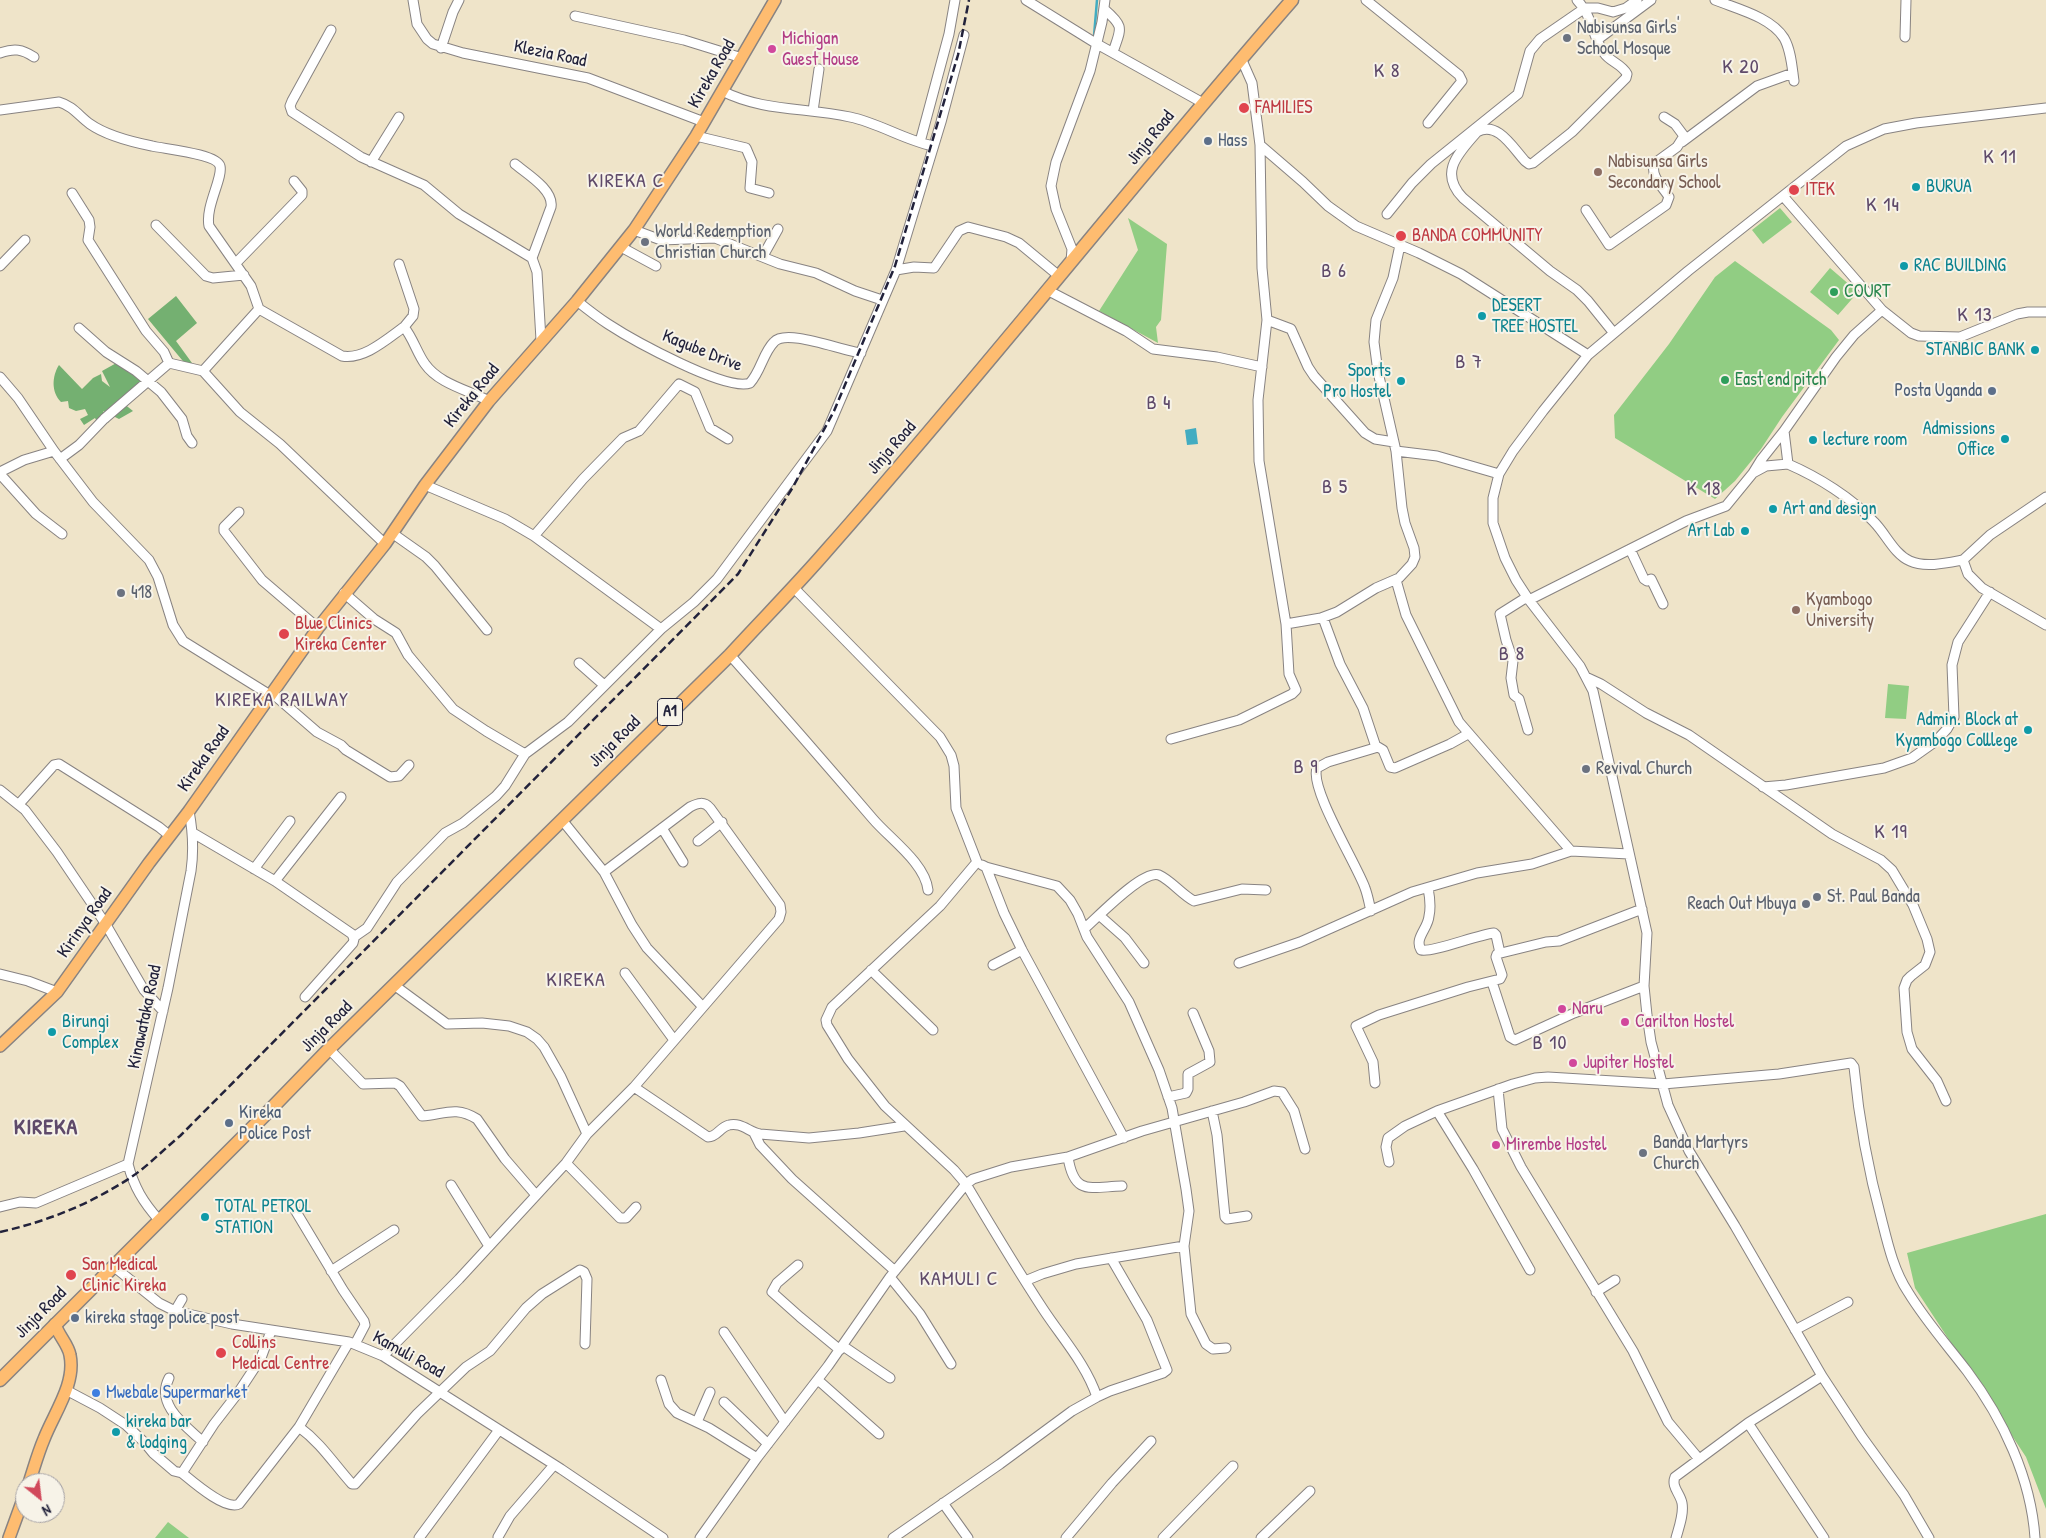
<!DOCTYPE html>
<style>
body{margin:0}
#map{position:relative;width:2046px;height:1538px;overflow:hidden;background:#efe4c9;font-family:"Patrick Hand",sans-serif}
canvas{display:block}
.north{position:absolute;left:15px;top:1473px;width:50px;height:50px;box-sizing:border-box;background:#f7f3e8;border:1px solid #a29fa3;border-radius:50%;rotate:151deg;font-size:14px;font-weight:700;line-height:20px;text-align:center;color:#22223b}
.north::after{content:'';display:block;margin:auto;width:18px;height:22px;background:#d1495b;clip-path:polygon(50% 0,100% 100%,50% 72%,0 100%)}
</style>
<div id="map">
<canvas width="2046" height="1538"></canvas>
<div class="north">N</div>
</div>
<script>
const g = document.querySelector('canvas').getContext('2d');
g.lineJoin = 'round';
function fillPath(path, color) { g.fillStyle = color; g.fill(path, 'evenodd'); }
function stroke(path, color, width, dash) { g.strokeStyle = color; g.lineWidth = width; g.lineCap = dash ? 'butt' : 'round'; g.setLineDash(dash || []); g.stroke(path); }
function label(font, color, halo, rows, align = 'center') {
  g.font = font + ' "Patrick Hand",sans-serif'; g.lineWidth = 4; g.setLineDash([]); g.textBaseline = 'middle'; g.strokeStyle = halo; g.fillStyle = color; for (const [text, x, y, turn = 0] of rows) {
    g.save(); g.translate(x, y); g.rotate((+turn || 0) * Math.PI / 180); g.textAlign = isNaN(turn) ? turn : align; if (halo) g.strokeText(text, 0, 0); g.fillText(text, 0, 0); g.restore();
  }
}
fillPath(new Path2D(`
 M 1780,208 L 1792,222 L 1763,244 L 1752,230 Z
 M 1128,218 L 1167,244 L 1161,320 L 1156,327 L 1158,343 L 1099,311 L 1138,250 Z
 M 1735,261 L 1831,330 L 1839,340 L 1782,417 L 1761,449 L 1735,481 L 1715,499 L 1615,438 L 1614,415 L 1669,344 L 1715,277 Z
 M 1830,268 L 1858,292 L 1838,315 L 1810,292 Z
 M 1888,684 L 1909,686 L 1906,719 L 1885,718 Z
 M 2046,1214 L 2046,1509 L 2026,1457 L 1915,1288 L 1907,1253 Z
 M 168,1522 L 189,1538 L 155,1538 Z`), '#91cd83');
fillPath(new Path2D(`
 M 176,296 L 197,323 L 176,341 L 192,363 L 187,366 L 148,319 Z
 M 120,361 L 142,380 L 123,403 L 133,411 L 119,419 L 103,411 L 109,422 L 100,427 L 95,418 L 84,425 L 80,419 L 88,415 L 85,409 L 76,411 L 69,408 L 68,401 L 61,402 C 51,392 52,376 59,365 L 82,389 L 93,378 L 101,374 L 102,381 L 110,387 L 102,371 Z`), '#74b071');
fillPath(new Path2D(`
 M 1196,428 L 1198,444 L 1187,445 L 1185,430 Z`), '#42acc1');
stroke(new Path2D(`
 M 1094,36 L 1097,0`), '#42acc1', 2.5);
const minor = new Path2D(`
 M 413,0 L 417,24 L 427,39 L 433,44 L 463,53 L 588,78 L 704,122
 M 1026,0 L 1097,44 L 1203,103
 M 1366,0 L 1459,75 L 1462,81 L 1428,123
 M 1577,0 C 1592,15 1592,36 1604,53 C 1610,62 1622,64 1627,74 L 1626,78 L 1572,132 L 1533,163 L 1529,164 L 1525,161 C 1513,148 1497,120 1477,132 C 1459,153 1438,172 1463,198 L 1550,271 L 1577,290 L 1588,301 L 1613,332
 M 1715,0 C 1737,9 1771,17 1784,38 C 1791,50 1792,67 1794,81
 M 1104,9 C 1125,27 1121,28 1113,52
 M 575,16 L 684,40 L 742,58
 M 331,30 L 292,101 L 290,106 L 292,112 L 361,157 L 424,185 L 459,214 L 532,258 L 537,272 L 541,340
 M 1905,37 L 1906,0
 M 1597,40 L 1651,0
 M 441,48 L 453,12 L 459,0
 M 0,53 C 14,48 22,49 34,57
 M 722,91 C 764,112 805,107 850,117 C 879,123 904,140 933,146
 M 0,110 L 59,102 C 73,106 79,116 90,124 C 107,136 132,142 152,146 C 165,149 217,154 220,166 C 223,178 205,207 209,226 L 251,286 L 259,309
 M 813,111 L 819,69
 M 696,136 L 746,148 L 752,162 L 750,188 L 769,193
 M 920,142 L 949,34 L 955,0
 M 1682,142 L 1757,86 L 1793,73
 M 1260,145 L 1303,182 L 1328,206 L 1356,226 L 1419,253 L 1461,274 L 1588,355
 M 371,162 L 399,117
 M 515,164 C 527,174 554,190 551,207 L 532,258
 M 72,193 L 89,220 L 90,227 L 88,240 L 146,331 L 164,352 L 169,363
 M 1783,196 L 1882,310 L 1911,333 L 1919,336 L 1960,337 L 2017,314 L 2028,312 L 2046,312
 M 1586,210 L 1609,245 L 1666,205 L 1669,197 C 1663,187 1649,175 1655,163 L 1677,147 L 1684,136 L 1675,124 L 1664,117
 M 1387,214 L 1412,183 L 1431,164 L 1518,94 L 1530,51 L 1540,39 L 1585,8 L 1598,8 L 1613,12 L 1626,8 L 1637,0
 M 156,225 L 206,276 L 213,278 L 244,275
 M 634,230 L 661,240 L 715,238 L 780,264 L 816,273 L 855,291 L 882,300
 M 621,247 L 656,266
 M 763,256 L 778,229
 M 1071,261 L 1072,249 L 1056,209 L 1051,186 L 1056,162 L 1090,71 L 1102,22 L 1105,0
 M 236,263 L 302,195 L 302,191 L 294,181
 M 399,264 L 414,309 L 413,316 L 404,327
 M 0,266 L 25,240
 M 896,270 L 941,122 L 964,35
 M 1047,290 L 1126,331 L 1153,349 L 1217,357 L 1262,367
 M 577,301 C 587,309 597,317 608,324 C 631,339 726,392 750,383 C 761,371 763,353 774,342 C 786,328 842,351 861,353
 M 1882,310 L 1854,335 L 1836,357 L 1784,431 L 1788,464 C 1818,477 1852,498 1874,522 C 1886,534 1894,554 1910,561 C 1925,568 1947,563 1963,560
 M 1267,320 L 1291,329 L 1308,367 L 1314,376 L 1365,433 L 1375,439 L 1394,442
 M 79,328 L 106,352 L 136,371 L 161,392 L 182,419 L 187,436 L 192,443
 M 0,377 L 18,398 L 54,451 L 93,502 L 149,560 L 158,577 L 173,625 L 183,641 L 270,695
 M 1396,451 L 1437,456 L 1499,474
 M 60,459 L 79,445 L 104,419 L 169,363 L 203,371
 M 0,472 L 24,460 L 54,451
 M 1753,473 L 1761,460 L 1784,431
 M 0,474 L 36,514 L 62,534
 M 239,512 L 224,527 L 224,531 L 262,580 L 318,628
 M 392,533 L 426,557 L 435,566 L 487,630
 M 534,536 L 583,479 L 623,438 L 639,431 L 679,384 L 695,392 L 710,428 L 728,439
 M 385,544 L 280,444 L 240,412 L 203,371 L 259,309 L 342,356 C 364,360 387,339 404,327 C 413,338 417,353 425,364 C 439,384 468,390 489,401
 M 1630,549 L 1644,579 L 1647,581 L 1651,579 L 1663,604
 M 1963,560 L 1968,574 L 1982,588 L 2046,625
 M 1963,560 L 1990,535 L 2046,497
 M 1396,580 L 1406,615 L 1459,722 L 1571,851
 M 793,587 L 940,737 L 951,755 L 954,766 L 956,808 L 977,862 L 940,906 L 832,1007 L 826,1020 L 827,1025 L 848,1059 L 885,1106 L 954,1170 L 966,1184 C 991,1226 1016,1268 1043,1309 C 1062,1338 1086,1364 1097,1397 L 1072,1411 L 1000,1464 L 893,1538
 M 344,593 L 374,619 L 396,633 L 408,655 L 453,709 L 486,731 L 525,754
 M 1527,597 L 1500,614 L 1506,640 L 1513,661 L 1511,678 L 1514,695 L 1519,699 L 1528,730
 M 1529,600 L 1686,521 L 1726,506 L 1753,473 L 1766,466 L 1788,464
 M 1323,618 L 1340,664 L 1363,708 L 1376,747
 M 1286,624 L 1321,618 L 1337,612 L 1376,588 L 1399,578 L 1412,564 L 1415,557 L 1414,548 L 1405,523 L 1402,508 L 1396,451 L 1378,372 L 1374,342 L 1376,320 L 1393,278 L 1400,245
 M 661,629 L 694,602 L 717,579 L 827,431 L 896,270 L 914,267 L 934,268 L 959,231 L 968,227 L 1006,237 L 1019,243 L 1059,276
 M 730,655 C 778,709 826,764 873,819 C 890,839 925,863 928,890
 M 579,663 L 604,685
 M 1588,678 L 1601,684 L 1646,713 L 1689,735 L 1832,834 L 1881,860 L 1892,870 L 1913,905 L 1927,939 L 1930,952 L 1925,965 L 1911,976 L 1907,980 L 1904,988 L 1907,1032 L 1912,1049 L 1937,1081 L 1946,1101
 M 272,693 L 317,732 L 341,745 L 346,750 L 390,777 L 399,776 L 409,765
 M 1171,739 L 1239,720 L 1292,694 L 1296,690 L 1289,674 L 1286,624 L 1259,461 L 1258,400 L 1267,320 L 1262,268 L 1260,145 L 1252,83 L 1241,58
 M 1763,787 L 1786,785 L 1884,768 L 1912,758 L 1936,741 L 1947,729 L 1954,717 L 1952,665 L 1958,642 L 1990,592
 M 0,790 L 25,810 L 57,852 L 105,923 L 144,990 L 163,1011
 M 19,804 L 54,765 L 59,764 L 159,827 L 170,836
 M 562,820 L 604,872 L 632,925 L 647,948 L 702,1006
 M 662,828 L 683,862
 M 193,833 L 275,881 L 352,934 L 354,939 L 353,943 L 305,997
 M 698,841 L 722,822
 M 982,865 L 986,867 L 1004,913 L 1022,950 L 1124,1138
 M 986,867 L 1057,886 L 1070,900 L 1078,914 L 1087,937 L 1129,1002 L 1159,1070 L 1172,1108 L 1186,1189 L 1189,1211 L 1184,1246 L 1076,1264 L 1042,1274 L 1025,1281
 M 254,869 L 290,821
 M 275,881 L 341,797
 M 1428,888 C 1430,898 1431,907 1429,916 C 1428,929 1414,938 1421,950 C 1431,953 1477,935 1494,933 L 1496,935 L 1500,953
 M 1371,911 C 1369,903 1368,896 1365,888 C 1357,865 1309,788 1317,768 L 1328,762 L 1378,747 L 1383,750 L 1390,767 L 1395,768 L 1450,744 L 1468,734
 M 1099,915 L 1125,938 L 1144,963
 M 1084,929 C 1097,918 1143,869 1159,875 C 1172,881 1181,894 1194,901 L 1242,889 L 1266,890
 M 354,937 L 367,928 L 397,882 L 445,833 L 463,823 L 496,796 L 505,786 L 525,754 L 568,722 L 661,629 L 534,536 L 505,519 L 425,485
 M 1239,963 L 1300,942 L 1412,892 L 1477,873 L 1532,864 L 1571,851 L 1629,854
 M 993,965 L 1022,950
 M 871,970 L 933,1030
 M 625,973 L 674,1040
 M 0,974 L 28,981 L 57,992
 M 1492,982 L 1510,1037 L 1515,1040 L 1574,1013 L 1644,986
 M 394,985 L 447,1024 L 482,1023 L 509,1026 L 527,1032 L 537,1039 L 544,1047 L 561,1077 L 587,1134
 M 329,1049 L 363,1084 L 395,1083 L 400,1086 L 422,1116 C 443,1115 455,1105 477,1119 L 505,1159 L 536,1195
 M 1375,1083 L 1373,1062 L 1356,1026 L 1379,1015 L 1468,987 L 1500,979 L 1502,975 L 1496,957 L 1497,954 L 1546,942 L 1559,941 L 1642,909
 M 634,1087 L 708,1137 C 717,1137 720,1127 729,1125 C 741,1122 749,1132 760,1134 L 809,1138 L 859,1133 L 904,1126
 M 1498,1089 L 1502,1129 L 1521,1167 L 1633,1351 L 1668,1422 L 1699,1459
 M 1168,1097 L 1186,1093 L 1188,1089 L 1188,1074 L 1210,1062 L 1209,1051 L 1193,1013
 M 1212,1111 L 1217,1135 L 1225,1217 L 1227,1219 L 1247,1216
 M 1437,1111 L 1473,1169 L 1530,1270
 M 754,1133 L 760,1145 L 792,1179 L 895,1271
 M 1068,1157 C 1074,1196 1090,1187 1122,1186
 M 1389,1162 L 1386,1147 L 1388,1138 L 1405,1126 L 1437,1111 L 1513,1084 L 1535,1078 L 1548,1077 L 1663,1084 L 1779,1074 L 1851,1063 L 1854,1067 C 1859,1120 1868,1170 1882,1221 C 1888,1245 1894,1271 1908,1292 C 1925,1320 1947,1345 1967,1371 C 2003,1419 2031,1478 2035,1538
 M 566,1163 L 620,1218 L 626,1218 L 636,1207
 M 451,1185 L 489,1246
 M 0,1207 L 20,1202 L 36,1203 L 128,1164
 M 295,1210 L 343,1290 L 364,1321 L 365,1325 L 355,1344
 M 159,1220 C 143,1202 134,1187 128,1164 L 168,988 L 191,871 C 194,850 193,832 189,811
 M 1184,1246 L 1191,1314 L 1206,1344 L 1213,1349 L 1226,1348
 M 798,1265 L 777,1283 L 772,1292 L 800,1317 L 840,1350
 M 113,1266 L 159,1303 L 175,1311 L 232,1324 L 349,1342 L 383,1356 L 561,1469 L 663,1538
 M 331,1271 L 394,1230
 M 890,1277 L 920,1314 L 951,1364
 M 1596,1292 L 1615,1280
 M 175,1311 L 182,1299
 M 1795,1330 L 1848,1302
 M 724,1332 L 785,1422
 M 843,1346 L 890,1378
 M 383,1356 L 459,1279 L 566,1163 L 587,1134 L 634,1087 L 779,919 L 781,912 L 780,905 L 710,808 C 704,801 698,803 690,807 L 604,872
 M 169,1378 C 155,1405 186,1426 203,1442
 M 661,1380 L 669,1404 L 677,1413 L 709,1428 L 757,1458
 M 818,1380 L 879,1434
 M 66,1390 L 100,1408 L 126,1425 L 144,1442 L 153,1453 L 174,1471 L 182,1473 L 214,1424 L 238,1393 L 261,1358 L 271,1331
 M 1097,1397 L 1110,1391 L 1163,1373 L 1167,1370 L 1147,1320 L 1111,1258
 M 724,1402 L 768,1444
 M 697,1422 L 710,1392
 M 1748,1423 L 1824,1538
 M 299,1427 C 321,1443 334,1464 352,1484 L 355,1484 L 417,1414 L 466,1367 L 490,1351 L 526,1308 L 542,1294 L 580,1270 L 584,1272 L 587,1279 L 585,1344
 M 182,1473 C 193,1482 226,1511 239,1504 L 299,1427 L 349,1342
 M 943,1503 L 968,1538
 M 498,1537 L 510,1516 L 554,1465
 M 419,1538 L 499,1430
 M 700,1538 L 757,1458 L 828,1366 L 890,1277 L 966,1184 L 973,1179 L 1011,1167 L 1068,1157 L 1142,1131 L 1244,1102 L 1274,1091 L 1282,1092 L 1294,1111 L 1305,1149
 M 1066,1538 L 1112,1483 L 1151,1441
 M 1163,1538 L 1233,1466
 M 1261,1538 L 1310,1491
 M 1676,1538 C 1679,1527 1684,1514 1682,1503 C 1680,1493 1671,1487 1675,1477 L 1748,1423 L 1822,1376
 M 1929,1538 L 1904,1495 L 1862,1437 L 1822,1376 L 1735,1226 L 1689,1151 L 1668,1105 L 1651,1042 L 1647,1015 L 1644,986 L 1647,933 L 1593,691 L 1580,666 L 1529,600 L 1516,580 L 1505,558 L 1493,523 L 1493,498 L 1499,474 L 1513,451 L 1543,411 L 1588,355 L 1688,271 L 1846,146 L 1884,129 L 1916,123 L 2046,108`);
const major = new Path2D(`
 M 0,1046 L 57,992 L 149,863 L 189,811 L 318,628 L 385,544 L 425,485 L 489,401 L 577,301 L 634,230 L 696,136 L 775,0
 M 29,1483 C 34,1468 38,1453 44,1439 C 54,1413 76,1384 70,1355 C 68,1344 58,1335 55,1324
 M 9,1538 L 25,1494`);
const highway = new Path2D(`
 M 0,1380 L 267,1113 L 329,1049 L 730,655 C 762,620 796,586 827,550 C 986,370 1134,181 1292,0`);
stroke(minor, '#888382', 11);
stroke(major, '#888382', 14);
stroke(highway, '#888382', 15);
stroke(minor, '#fff', 9);
stroke(major, '#febc70', 11);
stroke(highway, '#febc70', 12);
stroke(new Path2D(`
 M 0,1232 C 48,1221 88,1205 130,1178 C 148,1166 163,1150 180,1136 L 738,574 L 793,487 L 834,411 L 895,266 L 958,55 L 969,0`), '#22223b', 2.5, [8, 4]);
for (const [x, y, r, color] of [
 [1567,38,5,"#6b7280"],
 [772,49,5,"#d1479c"],
 [1244,108,6,"#e0444e"],
 [1208,141,5,"#5c6f8a"],
 [1598,172,5,"#8d6e63"],
 [1916,187,5,"#0f9aa8"],
 [1794,190,6,"#e0444e"],
 [1401,236,6,"#e0444e"],
 [645,242,5,"#6b7280"],
 [1904,266,5,"#0f9aa8"],
 [1834,292,5,"#2e9e5b"],
 [1482,316,5,"#0f9aa8"],
 [2035,350,5,"#0f9aa8"],
 [1725,380,5,"#2e9e5b"],
 [1401,381,5,"#0f9aa8"],
 [1992,391,5,"#5c6f8a"],
 [2005,439,5,"#0f9aa8"],
 [1813,440,5,"#0f9aa8"],
 [1773,509,5,"#0f9aa8"],
 [1745,531,5,"#0f9aa8"],
 [121,593,5,"#6b7280"],
 [1796,610,5,"#8d6e63"],
 [284,634,6,"#e0444e"],
 [2028,730,5,"#0f9aa8"],
 [1586,769,5,"#6b7280"],
 [1817,897,5,"#6b7280"],
 [1806,904,5,"#6b7280"],
 [1562,1009,5,"#d1479c"],
 [1625,1022,5,"#d1479c"],
 [52,1032,5,"#0f9aa8"],
 [1573,1063,5,"#d1479c"],
 [229,1123,5,"#5c6f8a"],
 [1496,1145,5,"#d1479c"],
 [1643,1153,5,"#6b7280"],
 [205,1217,5,"#0f9aa8"],
 [71,1275,6,"#e0444e"],
 [75,1318,5,"#5c6f8a"],
 [221,1353,6,"#e0444e"],
 [96,1393,5,"#3f7fe0"],
 [116,1432,5,"#0f9aa8"]
]) { const dot = new Path2D(); dot.arc(x, y, r, 0, 2 * Math.PI); g.fillStyle = color; g.fill(dot); stroke(dot, '#f7f3e8', 2); }
for (const [x, y, w] of [
 [670,712,25]
]) { const box = new Path2D(); box.roundRect(x - w / 2, y - 13.5, w, 27, 4); g.fillStyle = '#f7f3e8'; g.fill(box); stroke(box, '#22223b', 1); }
label('bold 16px', '#22223b', null, [
 ["A1",670,712]
]);
label('18px', '#5b616d', '#f7f3e8', [
 ["Nabisunsa Girls'",1577,28],
 ["School Mosque",1577,49],
 ["World Redemption",655,232],
 ["Christian Church",655,253],
 ["418",131,593],
 ["Revival Church",1596,769],
 ["St. Paul Banda",1827,897],
 ["Reach Out Mbuya",1796,904,"right"],
 ["Banda Martyrs",1653,1143],
 ["Church",1653,1164]
], 'left');
label('18px', '#b23c85', '#f7f3e8', [
 ["Michigan",782,39],
 ["Guest House",782,60],
 ["Naru",1572,1009],
 ["Carilton Hostel",1635,1022],
 ["Jupiter Hostel",1583,1063],
 ["Mirembe Hostel",1506,1145]
], 'left');
label('18px', '#22223b', '#f7f3e8', [
 ["Klezia Road",550,54,12],
 ["Kireka Road",712,74,-60],
 ["Jinja Road",1151,138,-51],
 ["Kagube Drive",702,351,22],
 ["Kireka Road",472,396,-51],
 ["Jinja Road",892,448,-49],
 ["Jinja Road",615,742,-45],
 ["Kireka Road",204,759,-55],
 ["Kirinya Road",85,923,-55],
 ["Kinawataka Road",145,1017,-78],
 ["Jinja Road",327,1027,-45],
 ["Jinja Road",41,1313,-45],
 ["Kamuli Road",408,1355,29]
]);
label('18px', '#be3a42', '#f7f3e8', [
 ["FAMILIES",1255,108],
 ["ITEK",1805,190],
 ["BANDA COMMUNITY",1412,236],
 ["Blue Clinics",295,624],
 ["Kireka Center",295,645],
 ["San Medical",82,1265],
 ["Clinic Kireka",82,1286],
 ["Collins",232,1343],
 ["Medical Centre",232,1364]
], 'left');
label('18px', '#4e5e75', '#f7f3e8', [
 ["Hass",1218,141],
 ["Posta Uganda",1982,391,"right"],
 ["Kireka",239,1113],
 ["Police Post",239,1134],
 ["kireka stage police post",85,1318]
], 'left');
label('18px', '#785e54', '#f7f3e8', [
 ["Nabisunsa Girls",1608,162],
 ["Secondary School",1608,183],
 ["Kyambogo",1806,600],
 ["University",1806,621]
], 'left');
label('18px', '#0d838f', '#f7f3e8', [
 ["BURUA",1926,187],
 ["RAC BUILDING",1914,266],
 ["DESERT",1492,306],
 ["TREE HOSTEL",1492,327],
 ["STANBIC BANK",2025,350,"right"],
 ["Sports",1391,371,"right"],
 ["Pro Hostel",1391,392,"right"],
 ["Admissions",1995,429,"right"],
 ["Office",1995,450,"right"],
 ["lecture room",1823,440],
 ["Art and design",1783,509],
 ["Art Lab",1735,531,"right"],
 ["Admin. Block at",2018,720,"right"],
 ["Kyambogo Colllege",2018,741,"right"],
 ["Birungi",62,1022],
 ["Complex",62,1043],
 ["TOTAL PETROL",215,1207],
 ["STATION",215,1228],
 ["kireka bar",126,1422],
 ["& lodging",126,1443]
], 'left');
label('18px', '#27864d', '#f7f3e8', [
 ["COURT",1844,292],
 ["East end pitch",1735,380]
], 'left');
label('18px', '#366cbe', '#f7f3e8', [
 ["Mwebale Supermarket",106,1393]
], 'left');
g.letterSpacing = '1px';
label('20px', '#5f4a6a', '#f7f3e8', [
 ["K 20",1741,68],
 ["K 8",1387,72],
 ["K 11",2000,158],
 ["KIREKA C",626,182],
 ["K 14",1883,206],
 ["B 6",1334,272],
 ["K 13",1975,316],
 ["B 7",1469,363],
 ["B 4",1159,404],
 ["B 5",1335,488],
 ["K 18",1704,490],
 ["B 8",1512,655],
 ["KIREKA RAILWAY",282,701],
 ["B 9",1306,768],
 ["K 19",1891,833],
 ["KIREKA",576,981],
 ["B 10",1550,1044],
 ["KAMULI C",959,1280]
]);
g.letterSpacing = '0px';
g.letterSpacing = '1px';
label('bold 22px', '#5f4a6a', '#f7f3e8', [
 ["KIREKA",46,1128]
]);
g.letterSpacing = '0px';
</script>
